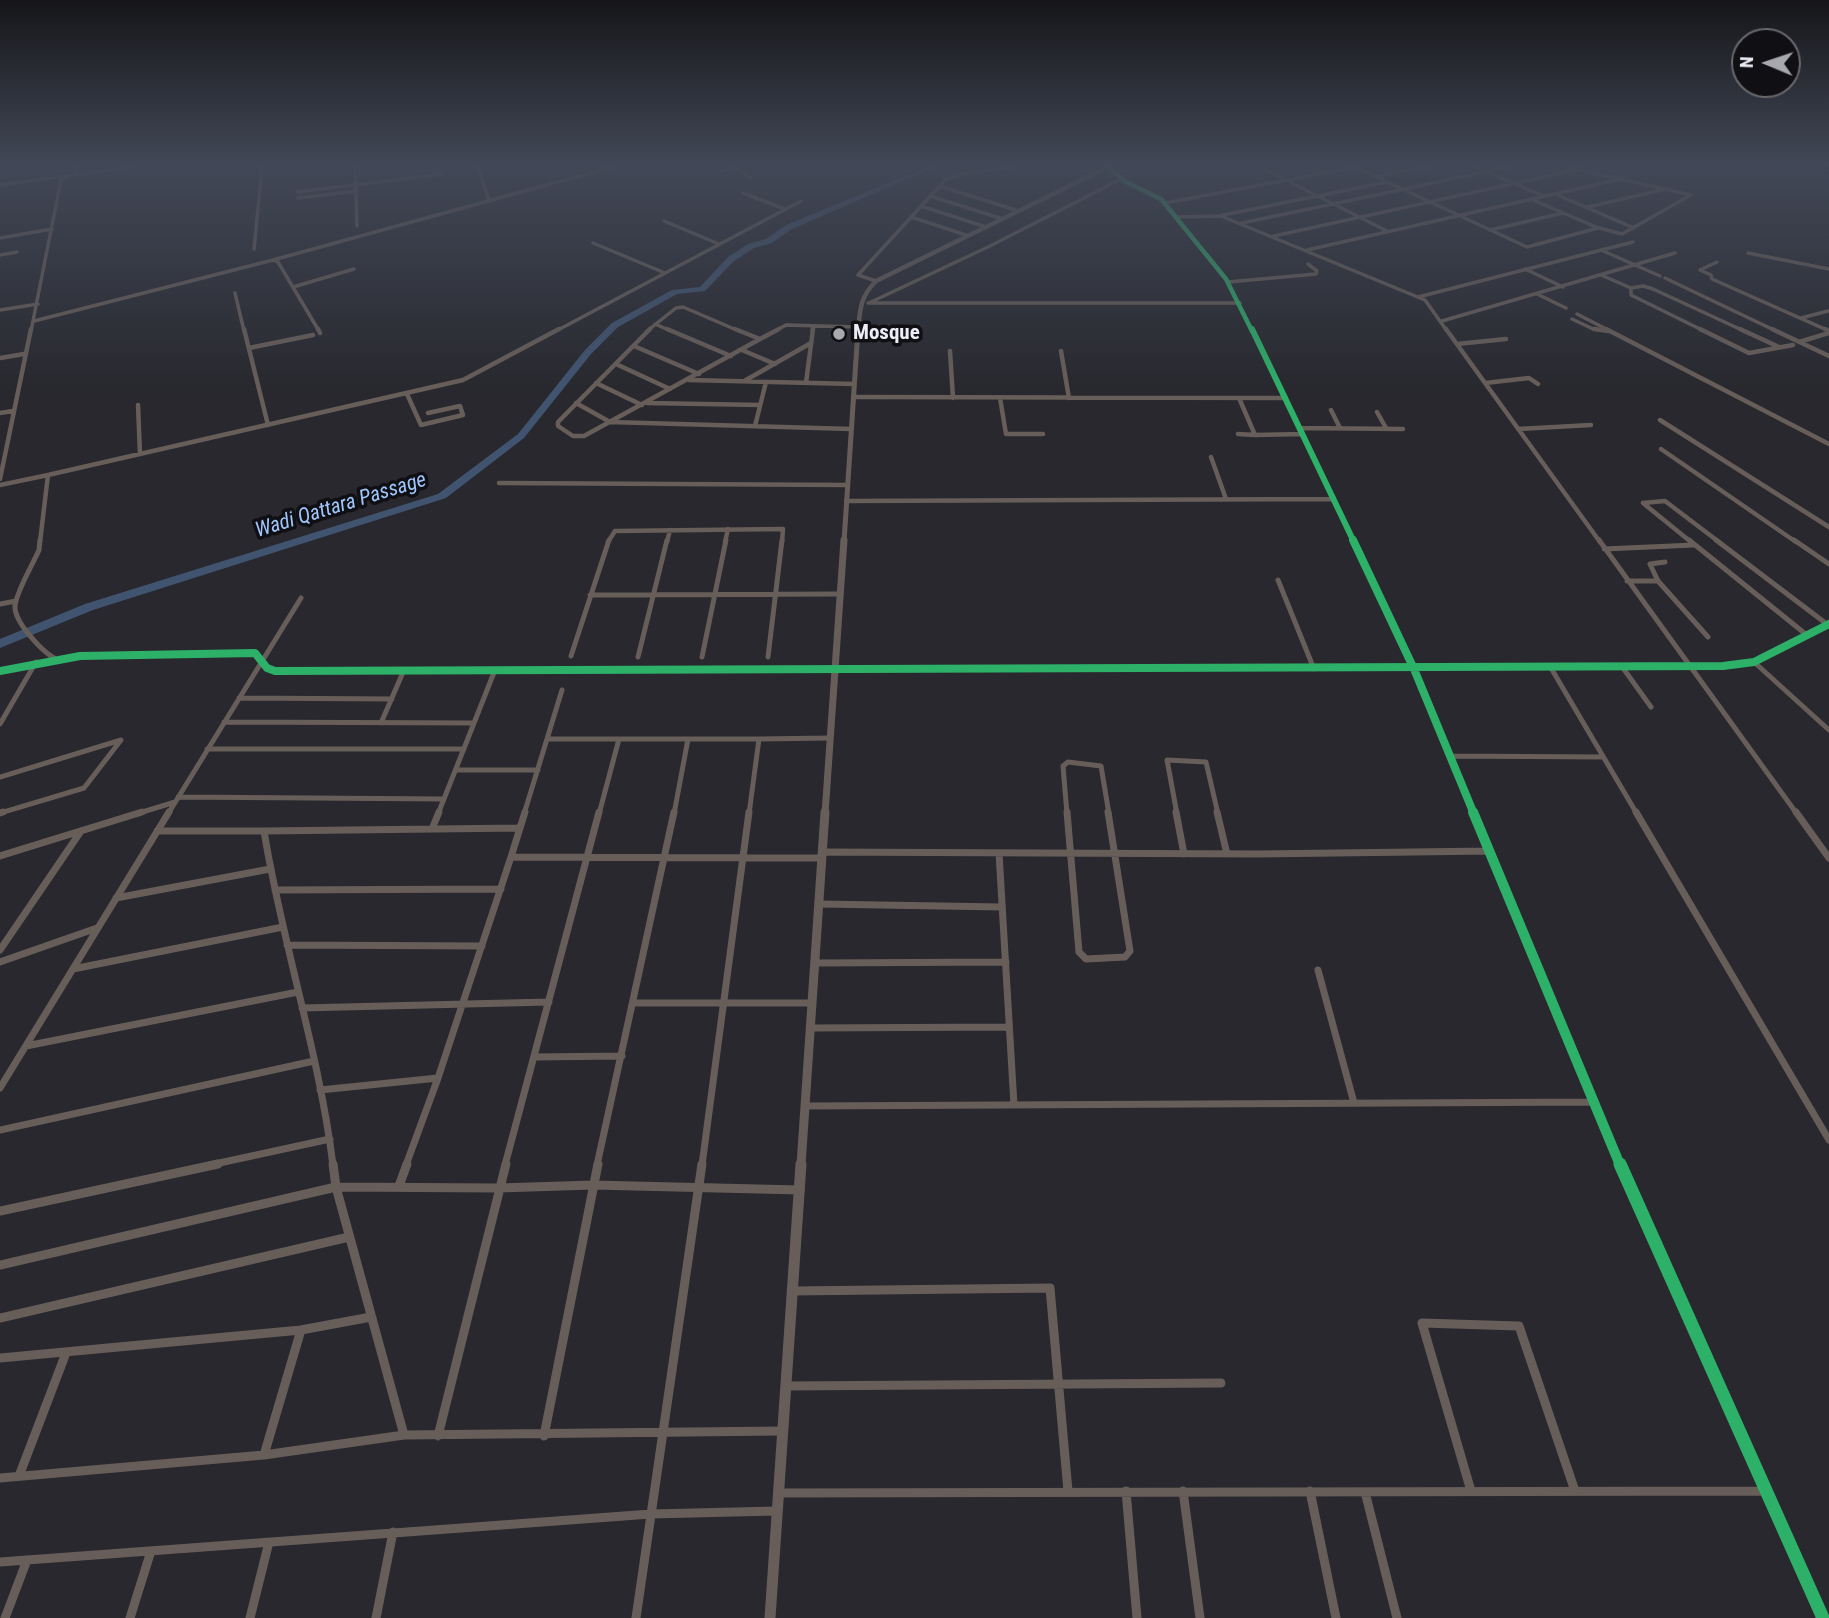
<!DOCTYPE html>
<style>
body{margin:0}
#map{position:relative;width:1829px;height:1618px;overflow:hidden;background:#28282e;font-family:"Roboto Condensed",sans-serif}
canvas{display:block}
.north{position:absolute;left:1731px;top:28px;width:70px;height:70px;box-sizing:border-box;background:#0f0f14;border:2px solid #68686e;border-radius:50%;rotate:272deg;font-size:19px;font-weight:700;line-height:28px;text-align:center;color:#ededf5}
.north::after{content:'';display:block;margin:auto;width:24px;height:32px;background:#a8a8af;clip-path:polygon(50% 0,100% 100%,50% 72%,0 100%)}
</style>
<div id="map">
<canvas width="1829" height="1618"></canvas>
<div class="north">N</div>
</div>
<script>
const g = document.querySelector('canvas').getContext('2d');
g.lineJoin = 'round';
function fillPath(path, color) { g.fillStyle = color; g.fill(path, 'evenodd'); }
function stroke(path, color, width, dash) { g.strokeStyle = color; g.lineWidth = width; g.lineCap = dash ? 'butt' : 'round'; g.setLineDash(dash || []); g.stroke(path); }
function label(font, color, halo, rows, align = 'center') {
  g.font = font + ' "Roboto Condensed",sans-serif'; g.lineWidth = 7; g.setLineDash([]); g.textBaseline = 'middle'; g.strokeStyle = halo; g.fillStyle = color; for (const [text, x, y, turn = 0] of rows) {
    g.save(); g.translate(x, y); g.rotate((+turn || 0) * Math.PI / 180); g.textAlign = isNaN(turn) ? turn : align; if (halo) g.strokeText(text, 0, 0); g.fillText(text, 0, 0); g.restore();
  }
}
fillPath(new Path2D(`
 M 927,167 L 935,167 L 792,229 L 772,243 L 754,248 L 734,261 L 705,291 L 677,294 L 618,327 L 591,354 L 524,438 L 446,498 L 93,610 L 0,648 L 0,639 L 85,604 L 438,494 L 518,434 L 585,350 L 612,323 L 672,290 L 700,287 L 728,257 L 748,244 L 766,239 L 786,225 Z`), '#405470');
stroke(new Path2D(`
 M 355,167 L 357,226
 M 478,167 L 489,201
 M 734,167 L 751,178
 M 1355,167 L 1527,247 L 1598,228
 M 1475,167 L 1544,196
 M 1109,168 L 1126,182 L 1161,199 L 1226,279 L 1252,331
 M 1264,169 L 1387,231
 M 721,171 L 736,167
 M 1378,176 L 1426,167
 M 939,186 L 1019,211
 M 297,192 L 443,174
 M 743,193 L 785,209
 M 1555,194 L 1634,228
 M 930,196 L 1003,219
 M 298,198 L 357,191
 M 1533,200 L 1596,227 L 1622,234 L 1691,195 L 1567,167
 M 1165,203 L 1356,167
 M 921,206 L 986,227
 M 1588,207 L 1666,189
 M 1223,215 L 1387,182
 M 911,217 L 969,236
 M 1176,217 L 1221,216 L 1425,300 L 1447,331
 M 664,221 L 719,244
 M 1242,223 L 1509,167
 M 1490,230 L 1563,213
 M 1274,236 L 1580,169
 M 0,238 L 52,229
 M 593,243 L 665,273
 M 254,249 L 262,167
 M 1307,250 L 1625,178
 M 1601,250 L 1660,276
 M 1748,253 L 1829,269
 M 0,255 L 17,252
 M 273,260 L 612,167
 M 1717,262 L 1700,270 L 1711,275 L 1712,279 L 1829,331
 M 1525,269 L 1563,287
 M 1601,275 L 1631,288 L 1631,295 L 1704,331
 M 1665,278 L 1776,331
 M 876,281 L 858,275 L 946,179 L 961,174 L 1016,167
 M 1228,282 L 1316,274 L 1317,271 L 1308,264
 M 293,287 L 354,269
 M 1631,288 L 1643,286 L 1653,289 L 1744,331
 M 235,293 L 244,331
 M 1537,294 L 1566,308
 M 1418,297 L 1633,242
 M 871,302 L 990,246 L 1121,179
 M 868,303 L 1240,303
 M 0,310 L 38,304
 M 1577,314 L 1610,331
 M 1801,318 L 1828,311
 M 1572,319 L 1593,329 L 1608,331
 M 34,321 L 273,260 L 278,262 L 319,331
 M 1442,321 L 1675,253
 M 655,324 L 671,331
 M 31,331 L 61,180 L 66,176
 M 556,331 L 801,201
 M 647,331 L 676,308 L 683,307 L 739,331
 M 775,331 L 786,325 L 858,327
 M 812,331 L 813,326`), '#685e59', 3.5);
stroke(new Path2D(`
 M 244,329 L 268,425
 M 318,329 L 320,333
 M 650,329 L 558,422 L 558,426 L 573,436 L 584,436 L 760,339
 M 667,329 L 731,356
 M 735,329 L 760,339
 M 1252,329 L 1354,542
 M 1446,329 L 1600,542
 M 1594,329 L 1609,331
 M 1606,329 L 1829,444
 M 1700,329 L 1749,353 L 1793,345
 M 1740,329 L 1779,347
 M 1772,329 L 1829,356
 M 1825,329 L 1829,331
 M 760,339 L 779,329
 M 1799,342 L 1829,333
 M 1457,344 L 1506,339
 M 634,346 L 699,374
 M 249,348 L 313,335
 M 742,350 L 775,364
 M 950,351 L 953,398
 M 1061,351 L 1069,398
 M 0,358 L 24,354
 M 616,364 L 670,389
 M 689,380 L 854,384
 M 746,380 L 811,343
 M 596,383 L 642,405
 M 806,383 L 813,329
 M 1485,383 L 1529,378 L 1538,384
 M 407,394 L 421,425 L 463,415 L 460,406 L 428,413
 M 853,397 L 1286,398
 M 1000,398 L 1006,434 L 1043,434
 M 1239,398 L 1255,435 L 1303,434
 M 576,403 L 610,422 L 851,429
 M 647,403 L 760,405
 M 138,405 L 140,454
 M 1331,410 L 1340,428
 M 1377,412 L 1386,428
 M 0,413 L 13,411
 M 1660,420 L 1829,527
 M 755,426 L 766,382
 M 1300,428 L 1403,429
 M 1518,429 L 1591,425
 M 1238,434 L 1255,435
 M 1661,449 L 1796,542
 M 1211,457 L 1226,499
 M 48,475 L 463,380 L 559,329
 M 0,479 L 31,329
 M 499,483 L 847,485
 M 0,485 L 48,475 L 40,542
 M 846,501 L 1334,499
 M 1643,503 L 1665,501 L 1719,542
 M 1643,503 L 1691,542
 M 608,542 L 615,531 L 783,529 L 782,542
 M 667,542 L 670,530
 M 725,542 L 728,529`), '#685e59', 4.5);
stroke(new Path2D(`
 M 40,540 L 39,550 C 33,564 16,592 15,606 C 14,622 42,651 54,658
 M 1353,540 L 1414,669 L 1474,814
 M 1599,540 L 1797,814
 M 1689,540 L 1808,636
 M 1716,540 L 1828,625
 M 1794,540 L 1829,564
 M 1604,549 L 1694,545
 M 1278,580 L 1314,669
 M 1627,581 L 1658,581 L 1708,637
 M 1658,581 L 1650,564 L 1665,562
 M 590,595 L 840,594
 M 0,604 L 16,601
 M 571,656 L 609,540
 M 638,657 L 667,540
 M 702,657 L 726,540
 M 768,657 L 782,540
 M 1754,662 L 1829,730
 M 1551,668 L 1637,814
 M 1623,668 L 1651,707
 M 0,671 L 80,656 L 255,653 L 267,668 L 275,671 L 1723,666 L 1754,662 L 1829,624
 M 239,698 L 392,699
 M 224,722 L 474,723
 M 381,723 L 404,670
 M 0,724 L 36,662
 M 547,739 L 759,739 L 749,814
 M 759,739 L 830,738
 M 207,749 L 464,749
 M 1450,756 L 1603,757
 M 456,770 L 538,770
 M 0,777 L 121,740 L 84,788 L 0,813
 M 178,797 L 444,799
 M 136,814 L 175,802
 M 168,814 L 301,598
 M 438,814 L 495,670
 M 524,814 L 562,690
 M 599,814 L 619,739
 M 674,814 L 688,739
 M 1067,814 L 1063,766 L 1068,762 L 1101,766 L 1109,814
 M 1177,814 L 1167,760 L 1206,762 L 1218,814`), '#685e59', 5);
stroke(new Path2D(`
 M 1067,812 L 1079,952 L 1086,959 L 1125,957 L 1130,951 L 1108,812
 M 1176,812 L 1184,854
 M 1217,812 L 1227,854
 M 1473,812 L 1620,1165
 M 1636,812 L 1829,1140
 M 1796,812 L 1829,858
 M 0,813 L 3,812
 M 432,829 L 439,812
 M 157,831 L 264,831 C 282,943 319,1052 333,1165
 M 264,831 L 520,828
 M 823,852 L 1258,854 L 1490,851
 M 999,853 L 1014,1105
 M 0,856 L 142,812
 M 511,857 L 525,812
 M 275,890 L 501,889
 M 116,898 L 270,869
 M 819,904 L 1002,907
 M 287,945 L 482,946
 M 0,950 L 81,831
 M 0,962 L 97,928
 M 815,963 L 1006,962
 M 73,969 L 283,927
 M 1318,970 L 1354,1103
 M 634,1003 L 812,1003
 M 302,1008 L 549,1002
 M 811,1028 L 1009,1027
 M 26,1046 L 298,992
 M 534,1057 L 622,1056
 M 0,1088 L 169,812
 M 320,1090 L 438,1078 L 511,857 L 822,858
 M 805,1106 L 1592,1102
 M 0,1130 L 314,1061
 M 210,1165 L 330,1139
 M 406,1165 L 438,1078
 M 505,1165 L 599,812
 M 597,1165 L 674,812
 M 702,1165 L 749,812`), '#685e59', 7);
stroke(new Path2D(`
 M 333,1164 L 336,1187 L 404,1435
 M 1620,1164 L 1823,1618
 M 399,1186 L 407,1164
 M 0,1211 L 218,1164
 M 0,1265 L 336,1187 L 499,1188 L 593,1185 L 800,1190
 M 793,1291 L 1050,1288 L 1068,1491
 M 0,1318 L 349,1237
 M 0,1358 L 301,1330 L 371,1317
 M 786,1386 L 1221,1383
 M 438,1436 L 506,1164
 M 544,1436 L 598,1164
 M 264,1455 L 301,1330
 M 19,1476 L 66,1353
 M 0,1478 L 264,1455 L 404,1435 L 783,1431
 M 1126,1491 L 1137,1618
 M 1183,1491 L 1200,1618
 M 1310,1491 L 1336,1618
 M 1471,1491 L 1422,1323 L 1519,1326 L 1575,1491
 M 1365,1492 L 1397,1618
 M 779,1493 L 1767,1491
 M 0,1562 L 651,1514 L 777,1511
 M 5,1618 L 27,1560
 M 130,1618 L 151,1551
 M 250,1618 L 269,1542
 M 376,1618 L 393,1532
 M 636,1618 L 702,1164`), '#685e59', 9);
stroke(new Path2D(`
 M 76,172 L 77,167
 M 858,331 C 860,309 860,297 876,281 L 1108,167`), '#685e59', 4.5);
stroke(new Path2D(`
 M 844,542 L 858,329`), '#685e59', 5);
stroke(new Path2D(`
 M 825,814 L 844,540`), '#685e59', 7);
stroke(new Path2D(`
 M 801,1165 L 825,812`), '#685e59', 9);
stroke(new Path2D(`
 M 770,1618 L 801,1164`), '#685e59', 11);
fillPath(new Path2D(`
 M 127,167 L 137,167 L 0,187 L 0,183 Z`), '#665e5a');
stroke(new Path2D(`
 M 1109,168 L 1126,182 L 1161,199 L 1226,279 L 1252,331`), '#2db169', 4.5);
stroke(new Path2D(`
 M 1252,329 L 1354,542`), '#2db169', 6);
stroke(new Path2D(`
 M 1353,540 L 1414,669 L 1474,814
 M 0,671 L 80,656 L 255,653 L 267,668 L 275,671 L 1723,666 L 1754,662 L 1829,624`), '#2db169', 8);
stroke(new Path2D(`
 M 1473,812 L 1620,1165`), '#2db169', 10);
stroke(new Path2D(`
 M 1620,1164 L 1823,1618`), '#2db169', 13);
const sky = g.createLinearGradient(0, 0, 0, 393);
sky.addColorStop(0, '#161619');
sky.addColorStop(0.42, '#424857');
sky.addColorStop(1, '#42485700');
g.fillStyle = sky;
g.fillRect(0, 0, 1829, 393);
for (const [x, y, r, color] of [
 [839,334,7,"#a8a8af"]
]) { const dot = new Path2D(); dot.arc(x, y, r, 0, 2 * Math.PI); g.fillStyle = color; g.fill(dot); stroke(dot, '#0f0f14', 2.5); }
label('bold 21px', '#ededf5', '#0f0f14', [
 ["Mosque",853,334]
], 'left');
label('italic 21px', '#a0c7fd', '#0f0f14', [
 ["Wadi Qattara Passage",341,506,-17]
]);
</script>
